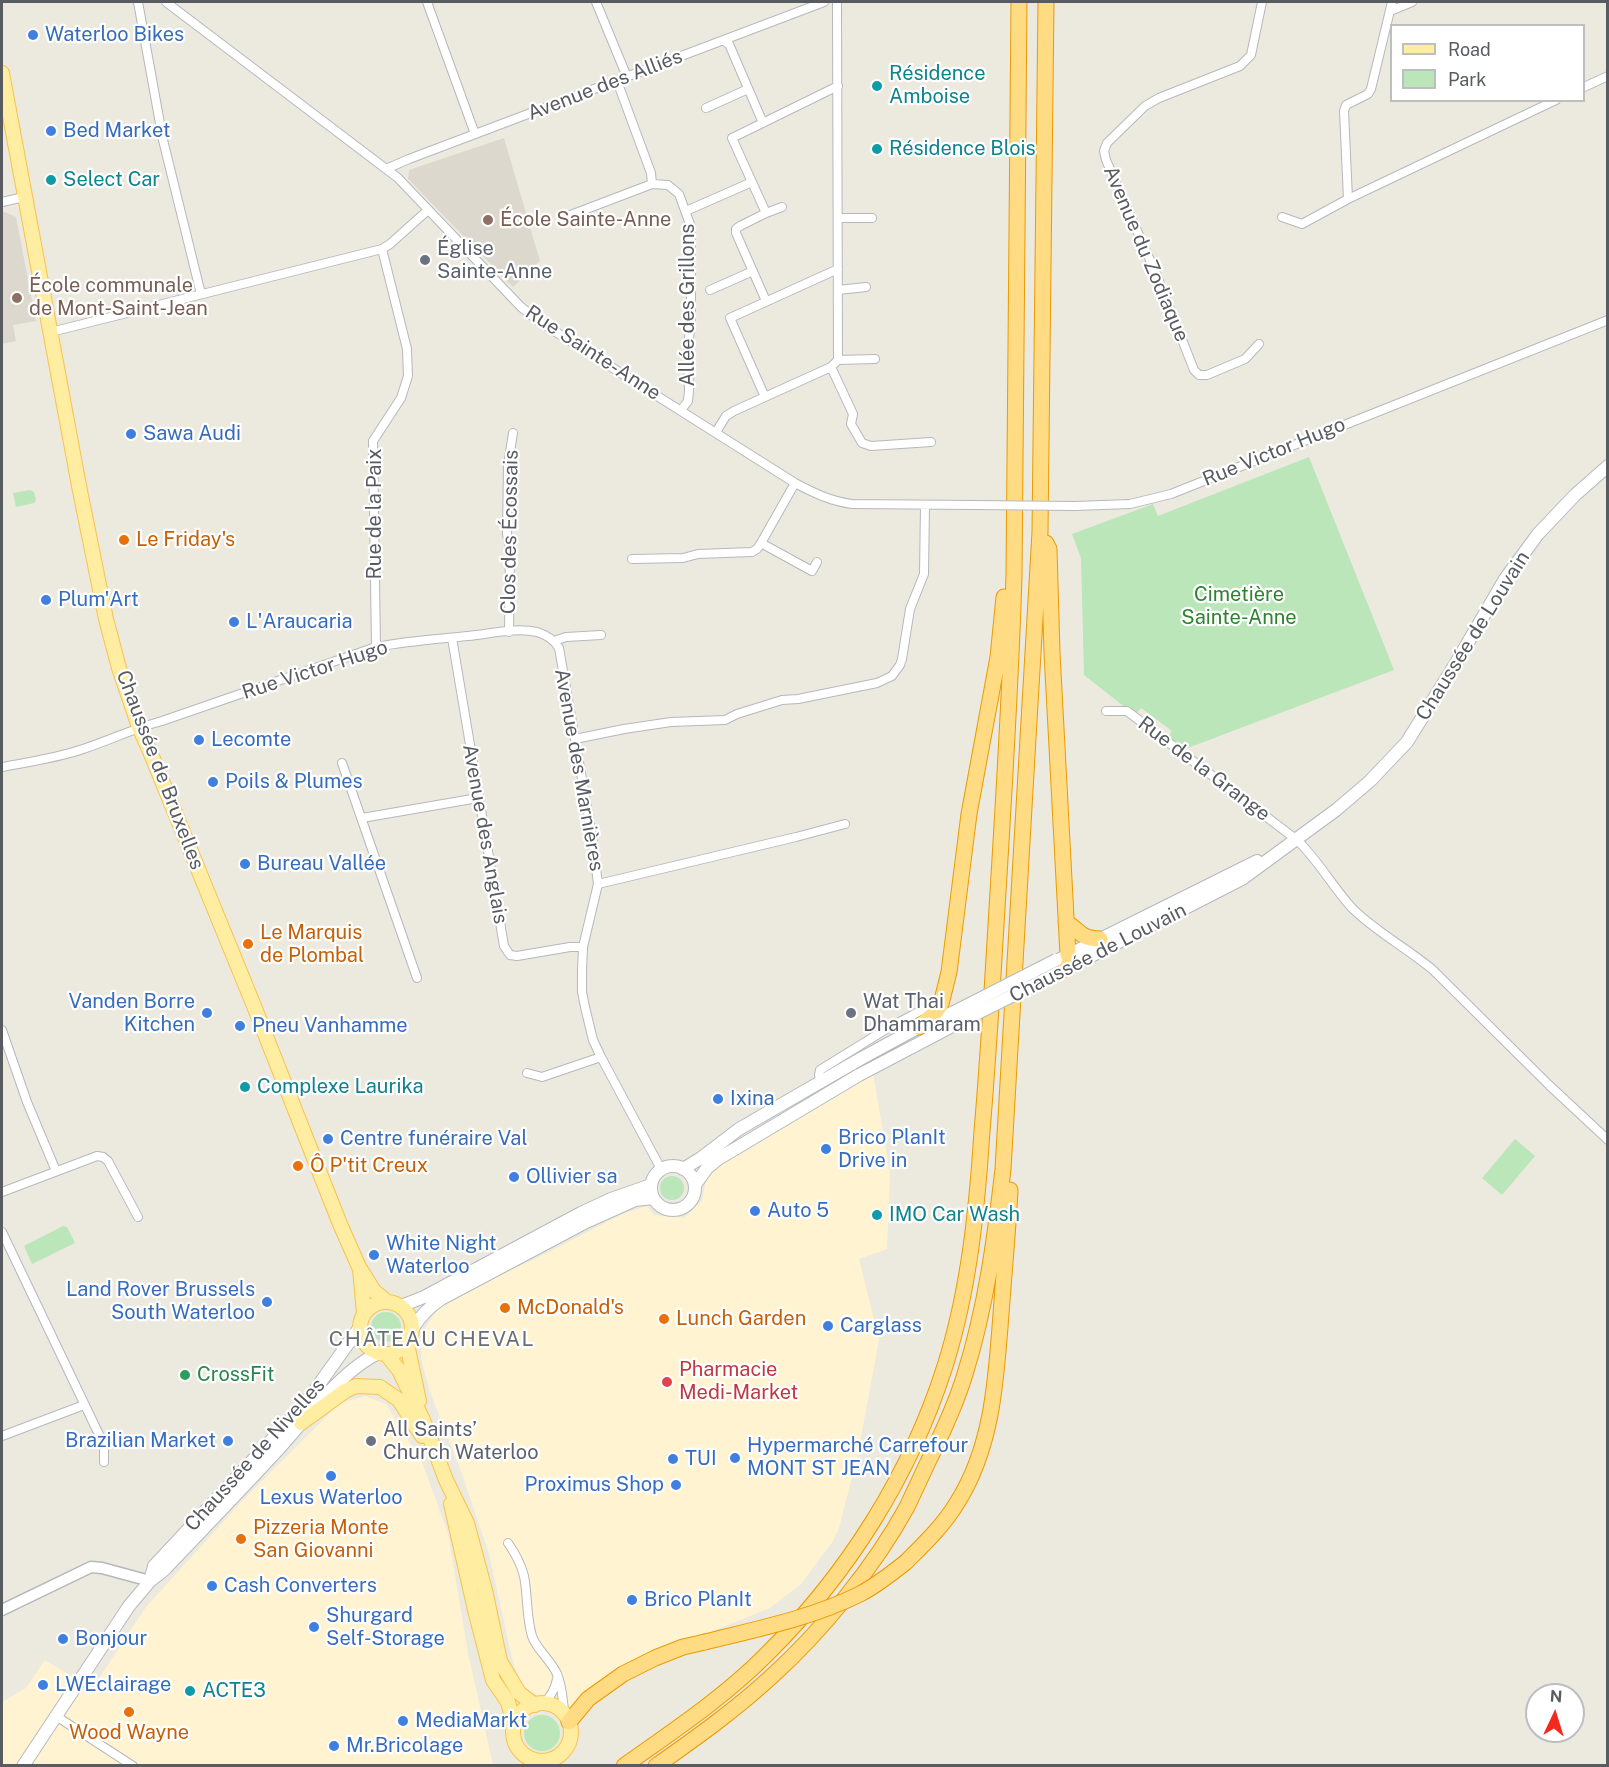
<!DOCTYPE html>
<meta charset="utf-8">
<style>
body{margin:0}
#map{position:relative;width:1609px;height:1767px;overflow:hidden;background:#ece9df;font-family:"Public Sans",sans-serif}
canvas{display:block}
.frame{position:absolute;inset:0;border:3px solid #585c61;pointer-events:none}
.legend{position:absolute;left:1390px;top:24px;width:195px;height:78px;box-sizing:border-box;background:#fff;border:2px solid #bcbec0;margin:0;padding:8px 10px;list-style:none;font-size:18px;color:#585c61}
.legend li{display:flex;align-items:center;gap:12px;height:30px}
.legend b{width:30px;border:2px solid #bcbec0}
.north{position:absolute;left:1525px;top:1683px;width:60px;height:60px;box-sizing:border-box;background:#fff;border:2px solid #bcbec0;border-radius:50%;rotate:4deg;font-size:16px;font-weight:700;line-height:24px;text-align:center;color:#585c61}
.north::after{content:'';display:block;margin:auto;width:21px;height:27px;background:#f2291f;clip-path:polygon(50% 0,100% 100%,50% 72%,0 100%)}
</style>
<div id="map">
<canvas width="1609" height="1767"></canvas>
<div class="frame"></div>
<ul class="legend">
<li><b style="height:8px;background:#ffeda1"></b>Road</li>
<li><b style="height:16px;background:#bae6b9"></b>Park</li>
</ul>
<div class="north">N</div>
</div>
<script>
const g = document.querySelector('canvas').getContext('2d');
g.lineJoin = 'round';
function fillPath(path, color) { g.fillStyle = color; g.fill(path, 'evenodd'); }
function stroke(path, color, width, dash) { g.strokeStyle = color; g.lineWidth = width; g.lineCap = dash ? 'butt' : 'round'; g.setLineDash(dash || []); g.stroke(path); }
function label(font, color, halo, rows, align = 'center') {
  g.font = font + ' "Public Sans",sans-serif'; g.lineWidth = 4.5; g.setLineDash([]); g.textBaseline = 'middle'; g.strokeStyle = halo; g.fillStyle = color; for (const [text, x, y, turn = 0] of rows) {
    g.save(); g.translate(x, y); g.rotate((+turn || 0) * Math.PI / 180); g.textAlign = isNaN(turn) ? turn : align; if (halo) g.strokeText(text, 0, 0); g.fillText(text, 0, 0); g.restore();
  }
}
fillPath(new Path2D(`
 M 873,1073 L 890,1173 L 887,1249 L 859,1259 L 879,1340 L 857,1458 L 839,1528 L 833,1541 L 801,1584 L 770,1608 L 612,1672 L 573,1709 L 527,1693 L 514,1667 L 489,1554 L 462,1474 L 429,1389 L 421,1358 L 422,1342 L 426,1326 L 439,1307 L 462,1293 L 541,1256 L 622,1214 L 647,1206 L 654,1215 L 684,1218 L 702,1201 L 706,1179 L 720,1162 Z
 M 365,1396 L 386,1404 L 422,1462 L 448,1533 L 468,1653 L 493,1765 L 2,1765 L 2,1702 L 26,1688 L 45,1660 L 92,1689 L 146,1607 L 243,1500 L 340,1403 Z`), '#fff3d1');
fillPath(new Path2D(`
 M 504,138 L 540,261 L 513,287 L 408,179 L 409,170 Z
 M 2,212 L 5,212 L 16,217 L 36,321 L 13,325 L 16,341 L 2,344 Z`), '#dcd8ce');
fillPath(new Path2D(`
 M 1309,457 L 1394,670 L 1185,749 L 1168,737 L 1172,731 L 1141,708 L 1135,715 L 1084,675 L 1081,558 L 1072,534 L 1153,504 L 1158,516 Z
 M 30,490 L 34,492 L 36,500 L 34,503 L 16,507 L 13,493 Z
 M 1515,1139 L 1535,1156 L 1502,1195 L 1482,1178 Z
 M660 1188a12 12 0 1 1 24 0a12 12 0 1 1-24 0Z
 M 63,1226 L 67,1227 L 75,1243 L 32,1264 L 24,1246 Z
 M371 1327a15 15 0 1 1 30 0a15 15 0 1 1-30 0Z
 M524 1733a18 18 0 1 1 36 0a18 18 0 1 1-36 0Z`), '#bae6b9');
const minor = new Path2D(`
 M 138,2 L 163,140 L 201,294
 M 166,2 L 398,178 L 521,307 L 540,322 L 795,483 C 814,493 830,501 852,504 L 974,505
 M 427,2 L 475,134
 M 596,2 L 627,77
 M 1390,11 L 1412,2
 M 724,41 L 729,44 L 763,123
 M 617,81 L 651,173 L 652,184
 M 1584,87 L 1608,76
 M 706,108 L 748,89
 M 386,169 L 409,159 L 824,2
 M 1348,199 L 1556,100
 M 2,202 L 24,197
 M 686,211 L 752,182
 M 766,213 L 782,207
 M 568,216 L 652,184 L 668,185 L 679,194 L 691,227 L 691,326 L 688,343 L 689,391 L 688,401 L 681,410
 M 1282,217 L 1302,224 L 1348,199 L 1344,111 L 1346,105 L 1368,94 L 1371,89 L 1392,2
 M 838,218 L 872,218
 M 710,290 L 753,271
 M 838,290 L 866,287
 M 766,301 L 736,233 L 736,229 L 740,226 L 766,213 L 732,138 L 838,86
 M 51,332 L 382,249 L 390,244 L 428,210
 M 1259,344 L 1245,359 L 1207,375 L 1199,375 L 1194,370 L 1157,276 L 1106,160 L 1104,151 L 1107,143 L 1145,106 L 1159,98 L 1240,66 L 1251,55 L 1262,2
 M 838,360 L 875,359
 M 831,367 L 853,414 L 851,424 L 862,443 L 871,446 L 931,442
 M 765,397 L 730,318 L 838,269
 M 716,432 L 726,416 L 734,411 L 831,367 L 838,360 L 837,2
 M 1075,506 L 1130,504 L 1171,494 L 1608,320
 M 761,543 L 812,571 L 817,562
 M 632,559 L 683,558 L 698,554 L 752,552 L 757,549 L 761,543 L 795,483
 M 509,632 L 510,549 L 507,534 L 508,465 L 513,433
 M 452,638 L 504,946 L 510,955 L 517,956 L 570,947 L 583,947
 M 554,641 L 566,637 L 601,635
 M 376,647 L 373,441 L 401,398 L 408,376 L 407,349 L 382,249
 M 1106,711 L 1127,711 L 1297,840 C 1318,860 1332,886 1352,908 C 1376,932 1407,948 1433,970 L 1549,1085 L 1608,1140
 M 575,739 L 624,729 L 671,722 L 725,720 L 737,714 L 782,700 L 798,699 L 877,683 L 892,676 L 900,665 L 902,659 L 910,609 L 924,574 L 925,505
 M 342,763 L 417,978
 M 2,767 C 29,762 57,758 83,749 C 110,740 135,728 162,721 L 376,647 C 406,641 437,639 468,636 C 490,634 515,627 537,632 C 547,635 554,639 559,648 L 592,836 L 598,884 L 583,947 L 582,971 L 582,992 L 585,1007 L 593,1040 L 601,1057 L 661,1169
 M 362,818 L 478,798
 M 598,884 L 796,837 L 845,824
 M 2,1030 L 27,1102 L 56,1171
 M 527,1073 L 542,1077 L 601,1057
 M 821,1082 L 819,1075 L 820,1070 L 888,1028 L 930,1006
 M 2,1192 L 97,1156 L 103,1157 L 108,1161 L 138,1217
 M 2,1232 L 104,1445 L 104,1462
 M 2,1436 L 84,1405
 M 508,1543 C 515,1553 521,1564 524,1576 C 528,1596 526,1616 532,1636 C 536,1649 551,1660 557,1674 C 563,1687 562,1701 565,1715
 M 543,1704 C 551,1697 555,1689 557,1679
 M 56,1716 L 133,1766`);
const tertiary = new Path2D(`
 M 2,1610 L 91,1567 L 102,1568 L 150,1581`);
const secondary = new Path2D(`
 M 1060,959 L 1257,861
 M 1060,972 L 1242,879 L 1336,810 L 1370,781 L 1407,742 L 1456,663 L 1505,579 L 1538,534 L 1575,495 L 1608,466
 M651 1188a22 22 0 1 1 44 0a22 22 0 1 1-44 0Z
 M 683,1169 L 701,1158 L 739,1129 L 862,1058 L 919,1027 L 931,1023 L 954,1012
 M 695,1185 L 707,1168 L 718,1159 L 859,1075 L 956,1024
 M 401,1306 L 424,1297 L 581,1213 L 611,1199 L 651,1185
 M 413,1328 C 421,1315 429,1307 441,1299 L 586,1222 L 635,1200 L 653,1198
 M 150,1581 L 154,1566 L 305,1404 L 360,1327
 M 23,1766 L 129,1606 L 150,1581 L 164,1570 C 201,1531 238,1493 274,1454 C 302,1424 342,1369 379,1353`);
const primary = new Path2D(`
 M 2,73 L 80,491 L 106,619 L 119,668 L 139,727 L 149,749 L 254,1006 L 340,1224 L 359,1267 L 374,1291 L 386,1301
 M 360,1269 L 364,1314
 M360 1328a26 26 0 1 1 52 0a26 26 0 1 1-52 0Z
 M 407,1344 L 419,1401
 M 386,1354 L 399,1370 L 423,1420 L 446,1480 L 467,1523 L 485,1590 L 500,1661 L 519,1693 L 535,1705
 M 301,1423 L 345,1391 L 356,1386 L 380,1387 L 399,1400 L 422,1436
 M 451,1504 L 475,1610 L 493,1680 L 508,1702 L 514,1725
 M513 1732a29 29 0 1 1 58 0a29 29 0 1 1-58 0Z`);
const motorway = new Path2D(`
 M 1046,543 L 1049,549 L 1052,653 L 1068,955 L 1067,962 L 1063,970
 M 1066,922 C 1082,932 1079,938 1100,939
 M 919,1027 L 933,1015 L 941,1004 L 949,972 L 969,814 L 998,657 L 1004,597
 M 906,1562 C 924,1544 943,1526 957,1503 C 993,1446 996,1379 1001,1314 C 1004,1272 1008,1231 1010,1190
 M 569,1722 L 588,1699 L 623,1674 L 655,1658 L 683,1647 L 705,1642
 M 624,1766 C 673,1731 723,1698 765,1656 C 847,1575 910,1476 945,1366 C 969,1290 977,1210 982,1131 C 986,1085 989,1038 992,992 C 1000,853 1010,715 1014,575 L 1019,2
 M 656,1766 C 696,1738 735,1710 771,1677 C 822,1631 874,1567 907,1507 C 914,1492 921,1477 928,1462 C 942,1434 956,1404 965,1374 C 986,1307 995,1239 1003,1169 L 1040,532 L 1046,2`);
stroke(minor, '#b5b8bd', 10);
stroke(tertiary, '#b5b8bd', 13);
stroke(secondary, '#b5b9bf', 14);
stroke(primary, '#f8c24c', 16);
stroke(motorway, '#eb9a00', 17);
stroke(minor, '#fff', 8);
stroke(tertiary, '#fff', 10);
stroke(secondary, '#fff', 12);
stroke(primary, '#ffeda1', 14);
stroke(motorway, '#ffdc83', 15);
const minorBridge = new Path2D(`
 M 974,505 L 1075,506`);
const secondaryBridge = new Path2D(`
 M 954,1012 L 1056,960
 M 956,1024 L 1056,974`);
const motorwayBridge = new Path2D(`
 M 705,1642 C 757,1629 812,1618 860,1594 C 877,1585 891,1574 906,1562`);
stroke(minorBridge, '#b5b8bd', 10, []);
stroke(secondaryBridge, '#b5b9bf', 14, []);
stroke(motorwayBridge, '#eb9a00', 17, []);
stroke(minorBridge, '#fff', 8);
stroke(secondaryBridge, '#fff', 12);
stroke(motorwayBridge, '#ffdc83', 15);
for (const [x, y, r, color] of [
 [33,35,6,"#3f7fe0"],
 [877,86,6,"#0f9aa8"],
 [51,131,6,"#3f7fe0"],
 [877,149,6,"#0f9aa8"],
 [51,180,6,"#0f9aa8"],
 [488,220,6,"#8d6e63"],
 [425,260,6,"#6b7280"],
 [17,298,6,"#8d6e63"],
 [131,434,6,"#3f7fe0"],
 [124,540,6,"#e8710a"],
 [46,600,6,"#3f7fe0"],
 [234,622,6,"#3f7fe0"],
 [199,740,6,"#3f7fe0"],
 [213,782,6,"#3f7fe0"],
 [245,864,6,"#3f7fe0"],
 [248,944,6,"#e8710a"],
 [207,1013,6,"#3f7fe0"],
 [851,1013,6,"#6b7280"],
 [240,1026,6,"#3f7fe0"],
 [245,1087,6,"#0f9aa8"],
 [718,1099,6,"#3f7fe0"],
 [328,1139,6,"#3f7fe0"],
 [826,1149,6,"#3f7fe0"],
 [298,1166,6,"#e8710a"],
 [514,1177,6,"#3f7fe0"],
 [755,1211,6,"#3f7fe0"],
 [877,1215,6,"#0f9aa8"],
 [374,1255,6,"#3f7fe0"],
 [267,1302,6,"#3f7fe0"],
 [505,1308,6,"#e8710a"],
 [664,1319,6,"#e8710a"],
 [828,1326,6,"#3f7fe0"],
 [185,1375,6,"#2e9e5b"],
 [667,1382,6,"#e0444e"],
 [228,1441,6,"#3f7fe0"],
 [371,1441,6,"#6b7280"],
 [735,1458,6,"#3f7fe0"],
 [673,1459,6,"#3f7fe0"],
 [331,1476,6,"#3f7fe0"],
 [676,1485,6,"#3f7fe0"],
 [241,1539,6,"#e8710a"],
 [212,1586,6,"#3f7fe0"],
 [632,1600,6,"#3f7fe0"],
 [314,1627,6,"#3f7fe0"],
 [63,1639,6,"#3f7fe0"],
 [43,1685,6,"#3f7fe0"],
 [190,1691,6,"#0f9aa8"],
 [129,1712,6,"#e8710a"],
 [403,1721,6,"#3f7fe0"],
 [334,1746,6,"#3f7fe0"]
]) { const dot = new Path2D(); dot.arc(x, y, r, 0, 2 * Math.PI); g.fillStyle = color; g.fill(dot); stroke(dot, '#fff', 2); }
label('20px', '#366cbe', '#fff', [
 ["Waterloo Bikes",45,35],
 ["Bed Market",63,131],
 ["Sawa Audi",143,434],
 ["Plum'Art",58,600],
 ["L'Araucaria",246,622],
 ["Lecomte",211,740],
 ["Poils & Plumes",225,782],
 ["Bureau Vallée",257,864],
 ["Vanden Borre",195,1002,"right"],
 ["Kitchen",195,1025,"right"],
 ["Pneu Vanhamme",252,1026],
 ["Ixina",730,1099],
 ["Brico PlanIt",838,1138],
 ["Drive in",838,1161],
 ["Centre funéraire Val",340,1139],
 ["Ollivier sa",526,1177],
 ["Auto 5",767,1211],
 ["White Night",386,1244],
 ["Waterloo",386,1267],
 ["Land Rover Brussels",255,1290,"right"],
 ["South Waterloo",255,1313,"right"],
 ["Carglass",840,1326],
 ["Brazilian Market",216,1441,"right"],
 ["Hypermarché Carrefour",747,1446],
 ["MONT ST JEAN",747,1469],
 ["TUI",685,1459],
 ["Proximus Shop",664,1485,"right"],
 ["Lexus Waterloo",331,1498,"center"],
 ["Cash Converters",224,1586],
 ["Brico PlanIt",644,1600],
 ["Shurgard",326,1616],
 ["Self-Storage",326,1639],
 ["Bonjour",75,1639],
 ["LWEclairage",55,1685],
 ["MediaMarkt",415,1721],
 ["Mr.Bricolage",346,1746]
], 'left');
label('20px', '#0d838f', '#fff', [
 ["Résidence",889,74],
 ["Amboise",889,97],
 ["Résidence Blois",889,149],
 ["Select Car",63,180],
 ["Complexe Laurika",257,1087],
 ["IMO Car Wash",889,1215],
 ["ACTE3",202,1691]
], 'left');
label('20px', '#585c61', '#fff', [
 ["Avenue des Alliés",605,85,-21],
 ["Avenue du Zodiaque",1146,254,67],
 ["Allée des Grillons",688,305,-90],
 ["Rue Sainte-Anne",593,353,33],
 ["Rue Victor Hugo",1274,452,-22],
 ["Rue de la Paix",375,514,-90],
 ["Clos des Écossais",510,532,-89],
 ["Chaussée de Louvain",1473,636,-58],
 ["Rue Victor Hugo",315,670,-18],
 ["Rue de la Grange",1204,769,37],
 ["Chaussée de Bruxelles",160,770,69],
 ["Avenue des Marnières",579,770,80],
 ["Avenue des Anglais",485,834,80],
 ["Chaussée de Louvain",1098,953,-27],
 ["Chaussée de Nivelles",255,1455,-48]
]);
label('20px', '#785e54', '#fff', [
 ["École Sainte-Anne",500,220],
 ["École communale",29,286],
 ["de Mont-Saint-Jean",29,309]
], 'left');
label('20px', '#5b616d', '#fff', [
 ["Église",437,249],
 ["Sainte-Anne",437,272],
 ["Wat Thai",863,1002],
 ["Dhammaram",863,1025],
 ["All Saints’",383,1430],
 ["Church Waterloo",383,1453]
], 'left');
label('20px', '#c56008', '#fff', [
 ["Le Friday's",136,540],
 ["Le Marquis",260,933],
 ["de Plombal",260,956],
 ["Ô P'tit Creux",310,1166],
 ["McDonald's",517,1308],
 ["Lunch Garden",676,1319],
 ["Pizzeria Monte",253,1528],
 ["San Giovanni",253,1551],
 ["Wood Wayne",129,1733,"center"]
], 'left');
label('20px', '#2e8230', '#fff', [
 ["Cimetière",1239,595],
 ["Sainte-Anne",1239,618]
]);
label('20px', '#be3a42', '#fff', [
 ["Pharmacie",679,1370],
 ["Medi-Market",679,1393]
], 'left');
label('20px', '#27864d', '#fff', [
 ["CrossFit",197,1375]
], 'left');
g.letterSpacing = '1.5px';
label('21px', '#696e73', '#fff', [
 ["CHÂTEAU CHEVAL",432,1340]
]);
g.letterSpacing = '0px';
</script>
